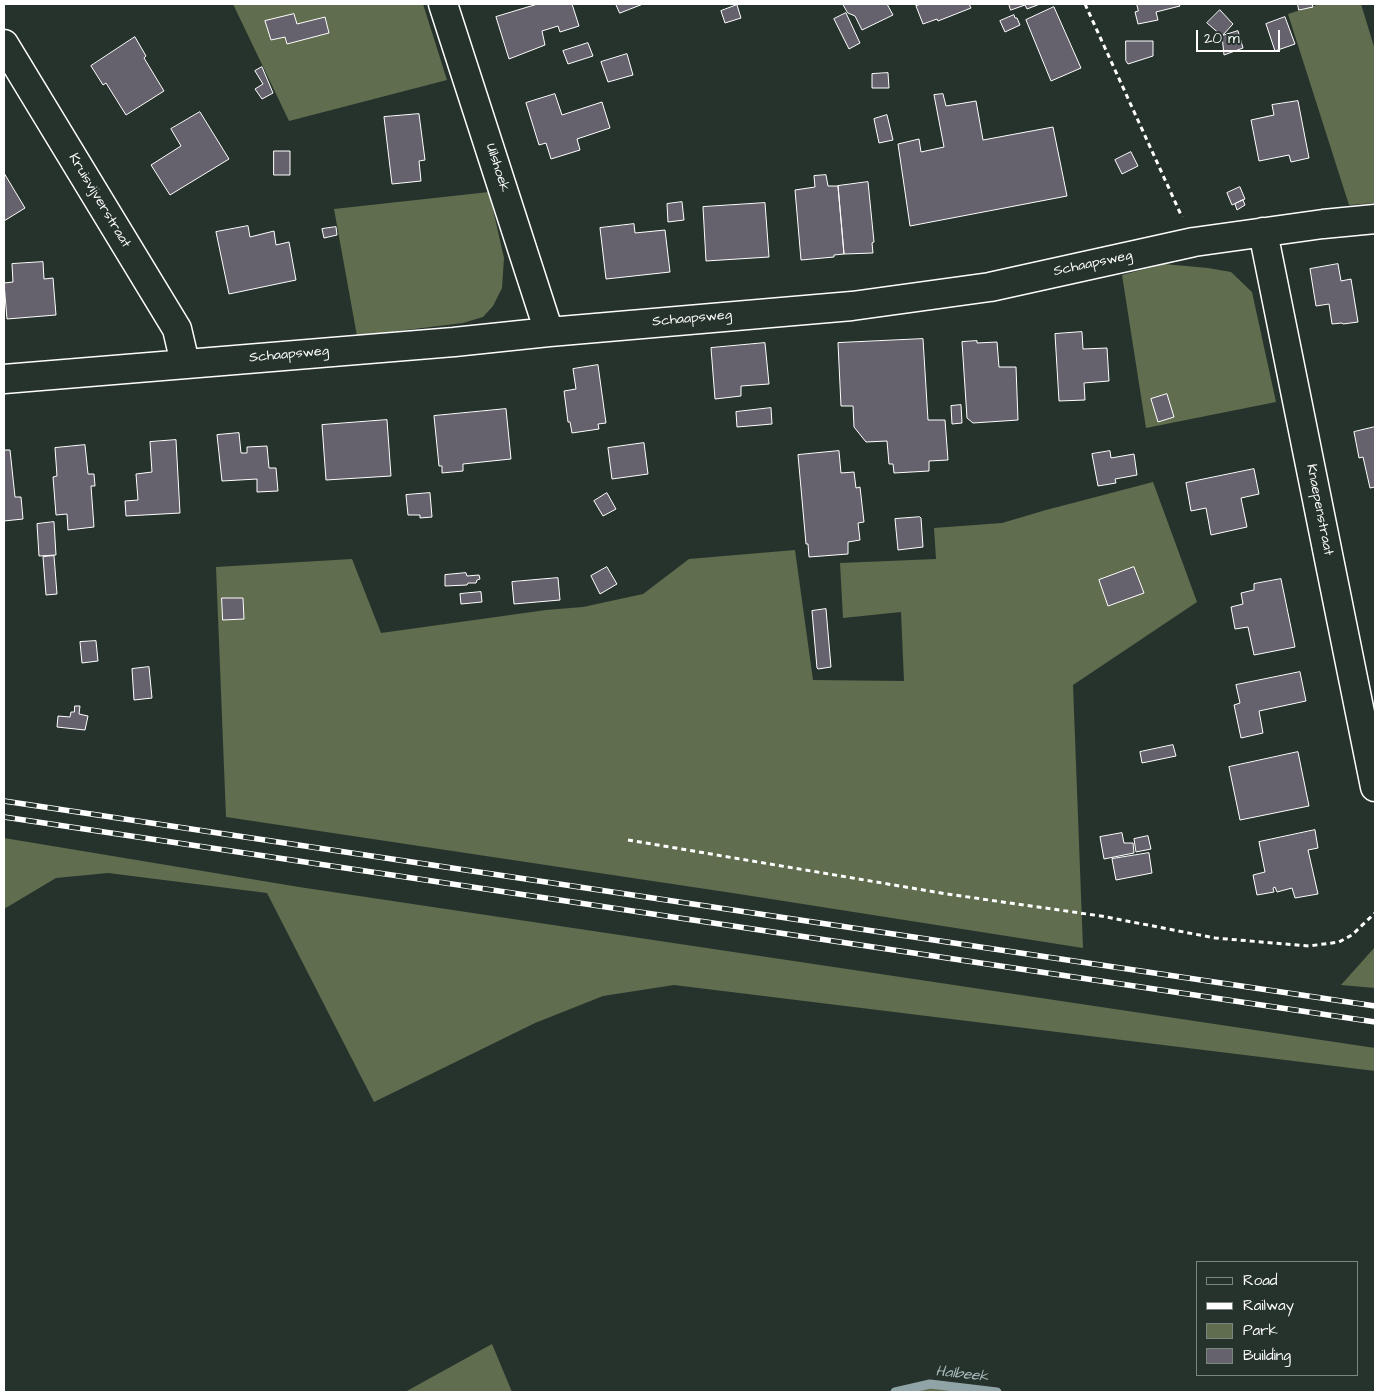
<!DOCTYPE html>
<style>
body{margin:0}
#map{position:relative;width:1379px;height:1396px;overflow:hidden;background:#26332d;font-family:"Architects Daughter",sans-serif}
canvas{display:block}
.frame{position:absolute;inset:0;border:5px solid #fff;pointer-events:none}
.legend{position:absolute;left:1196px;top:1261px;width:162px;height:115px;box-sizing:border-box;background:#26332d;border:1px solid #7d8581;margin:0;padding:6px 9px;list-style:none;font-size:15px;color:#fff}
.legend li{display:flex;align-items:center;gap:10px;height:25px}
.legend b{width:25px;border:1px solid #7d8581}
.scale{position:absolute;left:1196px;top:30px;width:84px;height:22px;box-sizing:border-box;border:2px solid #fff;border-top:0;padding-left:6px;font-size:15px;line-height:18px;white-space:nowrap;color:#fff;-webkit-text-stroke:4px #26332d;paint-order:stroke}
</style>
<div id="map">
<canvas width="1379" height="1396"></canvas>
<div class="frame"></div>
<ul class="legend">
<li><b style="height:6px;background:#26332d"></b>Road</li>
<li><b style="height:6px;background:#fff"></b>Railway</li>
<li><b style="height:14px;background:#606d4e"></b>Park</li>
<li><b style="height:14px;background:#66626d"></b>Building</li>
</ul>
<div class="scale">20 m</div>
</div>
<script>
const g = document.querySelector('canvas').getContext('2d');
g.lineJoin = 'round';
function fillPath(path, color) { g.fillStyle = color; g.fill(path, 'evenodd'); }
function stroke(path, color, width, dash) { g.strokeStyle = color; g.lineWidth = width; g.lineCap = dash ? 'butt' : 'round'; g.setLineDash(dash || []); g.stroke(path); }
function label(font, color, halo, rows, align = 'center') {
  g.font = font + ' "Architects Daughter",sans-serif'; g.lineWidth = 5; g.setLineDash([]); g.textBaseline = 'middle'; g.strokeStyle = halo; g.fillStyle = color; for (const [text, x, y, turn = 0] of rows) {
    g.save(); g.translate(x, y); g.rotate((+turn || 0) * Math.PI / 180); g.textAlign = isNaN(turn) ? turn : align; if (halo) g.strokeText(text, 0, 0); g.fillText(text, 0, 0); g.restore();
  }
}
fillPath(new Path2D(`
 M 233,4 L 423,4 L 447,80 L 289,121 Z
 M 1320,4 L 1361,4 L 1375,50 L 1375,203 L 1349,205 L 1288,14 Z
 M 489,192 L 504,258 L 502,288 L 493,306 L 483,317 L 463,323 L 357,336 L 334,209 Z
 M 1164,264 L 1208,268 L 1231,272 L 1252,292 L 1276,402 L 1146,428 L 1122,275 Z
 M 1153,482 L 1197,602 L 1073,685 L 1083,948 L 739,894 L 226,817 L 216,567 L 352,559 L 381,633 L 546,610 L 583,607 L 643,594 L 689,559 L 795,550 L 813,680 L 904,681 L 901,612 L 843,618 L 840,563 L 936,559 L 934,528 L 1002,523 L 1046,510 Z
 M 4,838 L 299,887 L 1375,1048 L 1375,1071 L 674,985 L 603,996 L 535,1023 L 374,1102 L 267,893 L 108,873 L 56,878 L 4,909 Z
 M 1375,947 L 1375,988 L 1341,985 Z
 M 492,1344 L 512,1392 L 405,1392 Z
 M 937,1385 L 996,1392 L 890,1392 Z`), '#606d4e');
stroke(new Path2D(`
 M 895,1392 L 930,1384 L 997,1392`), '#90a3a7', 9);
const building = new Path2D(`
 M 538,4 L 572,4 L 579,26 L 560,32 L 558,26 L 542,31 L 545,45 L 509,59 L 496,17 Z
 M 616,4 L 643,4 L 620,13 Z
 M 843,4 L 887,4 L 893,15 L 862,30 L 855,16 L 848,13 Z
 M 922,4 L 969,4 L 971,8 L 938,21 L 937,19 L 923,24 L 916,6 Z
 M 1009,4 L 1040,4 L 1027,9 L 1025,5 L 1011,10 Z
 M 1137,4 L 1179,4 L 1180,6 L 1156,12 L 1158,20 L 1138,24 L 1135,12 L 1138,11 Z
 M 1298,4 L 1312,4 L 1313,7 L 1299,10 Z
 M 737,5 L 741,18 L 725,23 L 721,11 Z
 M 1054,7 L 1081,68 L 1051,81 L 1026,20 Z
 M 1220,10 L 1233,24 L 1222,36 L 1207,23 Z
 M 846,13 L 860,43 L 849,49 L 834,19 Z
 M 294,14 L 297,24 L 325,17 L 329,33 L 287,44 L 285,37 L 271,40 L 265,21 Z
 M 1014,15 L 1015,18 L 1017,18 L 1020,25 L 1005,32 L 1000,21 Z
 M 1285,17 L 1295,44 L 1275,51 L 1266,24 Z
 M 1238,31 L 1243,48 L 1224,55 L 1222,36 Z
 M 135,37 L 146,56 L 144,58 L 164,91 L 126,115 L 106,83 L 103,85 L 91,66 Z
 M 1126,41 L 1153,41 L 1153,56 L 1128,64 L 1126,61 Z
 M 588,43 L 593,56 L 568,64 L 563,51 Z
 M 627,54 L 633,75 L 608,82 L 601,62 Z
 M 262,67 L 273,93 L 262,99 L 255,89 L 263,84 L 255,71 Z
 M 888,73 L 889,88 L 872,88 L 872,74 Z
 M 555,94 L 562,115 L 602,102 L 610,128 L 577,139 L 580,150 L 551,159 L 546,143 L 539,145 L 526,103 Z
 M 943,94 L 946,106 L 976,101 L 983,140 L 1053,127 L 1067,196 L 910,226 L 898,144 L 919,139 L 921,152 L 944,147 L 934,95 Z
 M 1298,101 L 1309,158 L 1291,162 L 1289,155 L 1259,161 L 1251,120 L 1274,115 L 1272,105 Z
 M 200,112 L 229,159 L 170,195 L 151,165 L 181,146 L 171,129 Z
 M 419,114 L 425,160 L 419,161 L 421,181 L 392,184 L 384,117 Z
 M 887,115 L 893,140 L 879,143 L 874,119 Z
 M 274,151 L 290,151 L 290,175 L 274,175 Z
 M 1131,152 L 1138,166 L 1122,174 L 1115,160 Z
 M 4,173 L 25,208 L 4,221 Z
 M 826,175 L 828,186 L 838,186 L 844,254 L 834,255 L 834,257 L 801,260 L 795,190 L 815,187 L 814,176 Z
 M 868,182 L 874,242 L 872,243 L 873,253 L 844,254 L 838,186 Z
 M 1240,187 L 1245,199 L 1232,205 L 1227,193 Z
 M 1243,200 L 1245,205 L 1237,210 L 1235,204 Z
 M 682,202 L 684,220 L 668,222 L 667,204 Z
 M 765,203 L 769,257 L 706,261 L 703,207 Z
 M 634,224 L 635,233 L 665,230 L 670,272 L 606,279 L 600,228 Z
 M 248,226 L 250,237 L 274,231 L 276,245 L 289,242 L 296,280 L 229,294 L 216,232 Z
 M 336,227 L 337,235 L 324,238 L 322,229 Z
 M 43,262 L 44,279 L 53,278 L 56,315 L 7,319 L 4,283 L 13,282 L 12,264 Z
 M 1338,264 L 1341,281 L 1351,279 L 1358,322 L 1343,324 L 1342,323 L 1332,324 L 1329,304 L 1316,306 L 1310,269 Z
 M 1082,332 L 1083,349 L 1107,348 L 1109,381 L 1084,383 L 1085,400 L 1059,401 L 1055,334 Z
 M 923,339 L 928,420 L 945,420 L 948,460 L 929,461 L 929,471 L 894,473 L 893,464 L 889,464 L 887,441 L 866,442 L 854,427 L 853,406 L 841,406 L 838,343 Z
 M 977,341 L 977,343 L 997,342 L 999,367 L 1016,367 L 1018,420 L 973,423 L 967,418 L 962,342 Z
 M 765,343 L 769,384 L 741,386 L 741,396 L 715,399 L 711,348 Z
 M 598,365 L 606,423 L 598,424 L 599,429 L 572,433 L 570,422 L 568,422 L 564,391 L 576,389 L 573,369 Z
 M 1167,394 L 1174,417 L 1158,422 L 1151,399 Z
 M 961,405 L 962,423 L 952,424 L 951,406 Z
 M 771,408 L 772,424 L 737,427 L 736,412 Z
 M 506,409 L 511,459 L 463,464 L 463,471 L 442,473 L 442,466 L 439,466 L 434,416 Z
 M 387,420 L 391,476 L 326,480 L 322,425 Z
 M 1375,427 L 1375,487 L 1370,488 L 1363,457 L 1359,458 L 1354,432 Z
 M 239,433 L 241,453 L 247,453 L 247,447 L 267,446 L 269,468 L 276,468 L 278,491 L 257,492 L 257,479 L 222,481 L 217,435 Z
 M 176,440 L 180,513 L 126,516 L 125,501 L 138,500 L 136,474 L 152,472 L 150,442 Z
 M 644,443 L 648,474 L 612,479 L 608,448 Z
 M 85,445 L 88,474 L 94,474 L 95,486 L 91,486 L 94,527 L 68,530 L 67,514 L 56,515 L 53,477 L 57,476 L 55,448 Z
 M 4,450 L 10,450 L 15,497 L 21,497 L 23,519 L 4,521 Z
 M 839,451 L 841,473 L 854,472 L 856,488 L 860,487 L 864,522 L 858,523 L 860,540 L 848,542 L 848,554 L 809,557 L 808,544 L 806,544 L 798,455 Z
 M 1110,451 L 1111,458 L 1134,454 L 1137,475 L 1115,479 L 1116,483 L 1098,486 L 1092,454 Z
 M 1254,469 L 1259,494 L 1241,498 L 1247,527 L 1211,535 L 1206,508 L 1191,511 L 1186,483 Z
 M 430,493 L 432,517 L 420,518 L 420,515 L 408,515 L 406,495 Z
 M 607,493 L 616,509 L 603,516 L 594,501 Z
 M 920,517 L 921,518 L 923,547 L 898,550 L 895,519 Z
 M 54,522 L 56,555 L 39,556 L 37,524 Z
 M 54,556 L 57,594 L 46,595 L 43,557 Z
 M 607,567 L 617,584 L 600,594 L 591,576 Z
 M 1134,567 L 1144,593 L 1108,606 L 1099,580 Z
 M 466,573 L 467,576 L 479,575 L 480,579 L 477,580 L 476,583 L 468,583 L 467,585 L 445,586 L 445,575 Z
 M 558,578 L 560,600 L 514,604 L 512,582 Z
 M 1281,579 L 1295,647 L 1254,655 L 1248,627 L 1235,629 L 1231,607 L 1243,604 L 1241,593 L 1254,590 L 1254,584 Z
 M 481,592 L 482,602 L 461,604 L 460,594 Z
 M 222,598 L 243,598 L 244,619 L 223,620 Z
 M 826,609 L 831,667 L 818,669 L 817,668 L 812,611 Z
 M 96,641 L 98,661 L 82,663 L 80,642 Z
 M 149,667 L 152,698 L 134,700 L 132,669 Z
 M 1300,672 L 1306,701 L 1259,711 L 1263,733 L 1241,738 L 1234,705 L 1240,703 L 1236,685 Z
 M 75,706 L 80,706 L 79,714 L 88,716 L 85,730 L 57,727 L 58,716 L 70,717 L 71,712 L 74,712 Z
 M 1173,745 L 1176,756 L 1142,763 L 1140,752 Z
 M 1298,752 L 1309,806 L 1240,820 L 1229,767 Z
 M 1315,830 L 1318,848 L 1308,850 L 1318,894 L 1295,898 L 1292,888 L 1277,892 L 1275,887 L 1273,888 L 1274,892 L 1257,895 L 1253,875 L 1265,872 L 1259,842 Z
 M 1122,833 L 1124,843 L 1133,843 L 1134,853 L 1104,859 L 1100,837 Z
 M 1148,836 L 1151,849 L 1136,852 L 1134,839 Z
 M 1149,853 L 1152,873 L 1116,880 L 1112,859 Z`);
fillPath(building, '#66626d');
stroke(building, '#fff', 1);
const minor = new Path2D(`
 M 443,4 L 549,332
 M 4,44 L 177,329 L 185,363
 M 1263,232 L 1375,787
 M 4,379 L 454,342 L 549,332 L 852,306 L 990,287 L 1194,242 L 1323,224 L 1375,219`);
stroke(minor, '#fff', 31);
stroke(new Path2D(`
 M 1085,4 L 1182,217
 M 628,840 L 947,894 L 1101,916 L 1215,938 L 1309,946 L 1339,942 L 1352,935 L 1375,913`), '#fff', 3, [5, 4]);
stroke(minor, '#26332d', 28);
const rail = new Path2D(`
 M 4,801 L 1375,1006
 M 4,817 L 1375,1022`);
stroke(rail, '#fff', 5.5);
stroke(rail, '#26332d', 4, [11]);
label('14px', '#fff', '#26332d', [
 ["Uilshoek",497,168,72],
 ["Kruisvijverstraat",99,201,59],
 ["Schaapsweg",1093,264,-12],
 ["Schaapsweg",692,319,-5],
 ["Schaapsweg",289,355,-5],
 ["Knaepenstraat",1319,510,79]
]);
label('italic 15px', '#acbabd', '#26332d', [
 ["Halbeek",962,1375,6]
]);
</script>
